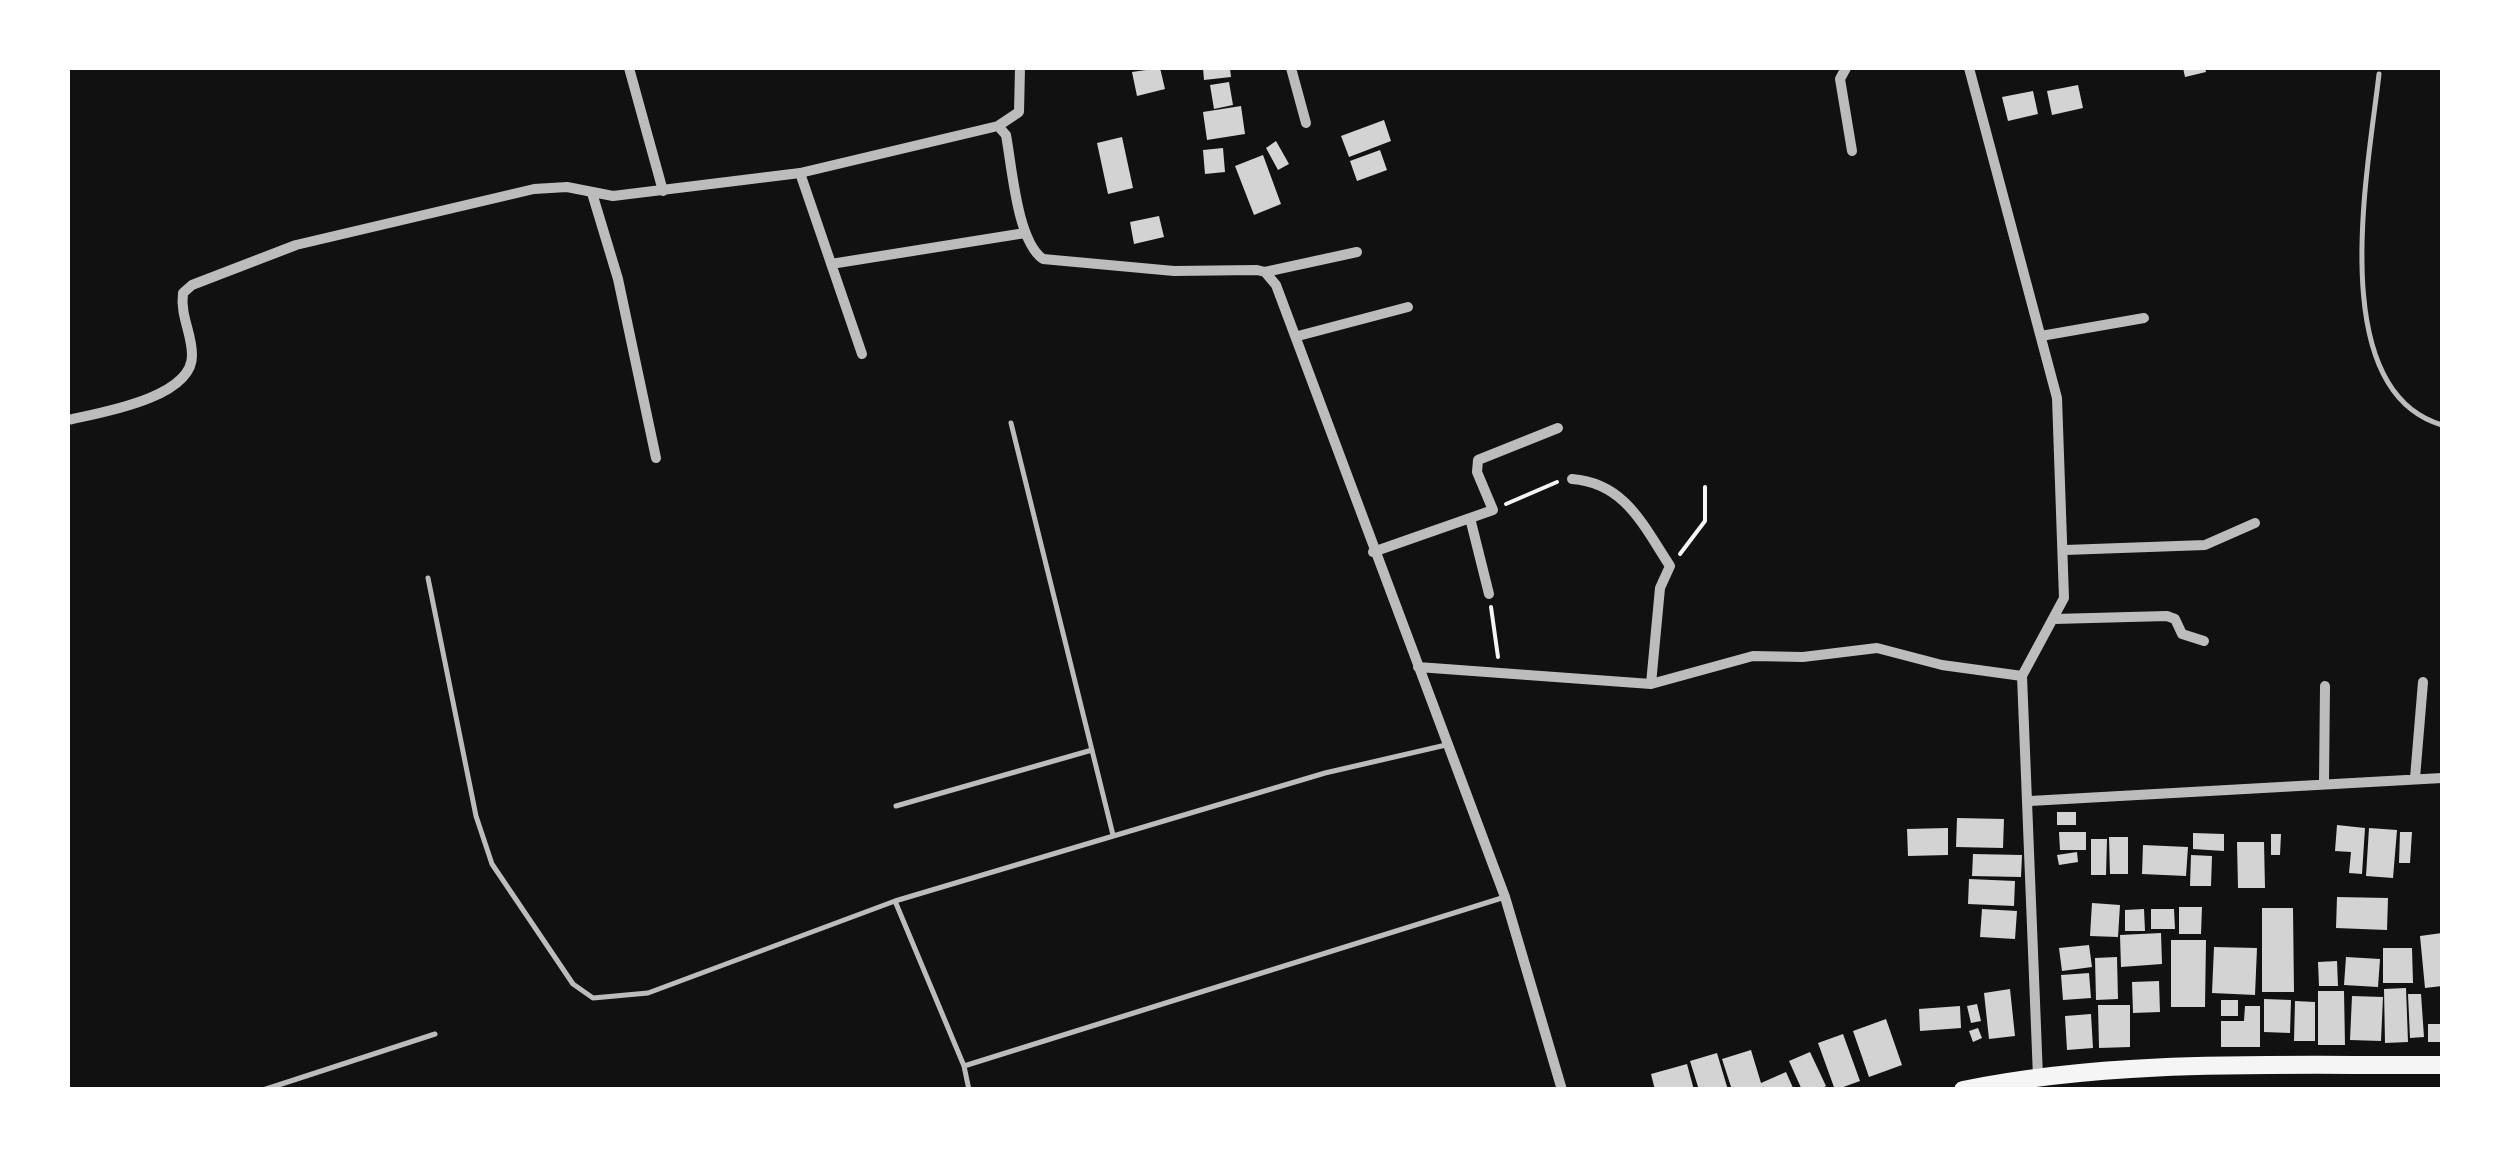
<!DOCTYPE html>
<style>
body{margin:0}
#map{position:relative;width:2510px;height:1157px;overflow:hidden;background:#111;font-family:Figtree,sans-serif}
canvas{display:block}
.frame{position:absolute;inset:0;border:70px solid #fff;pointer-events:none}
</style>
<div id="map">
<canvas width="2510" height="1157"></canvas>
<div class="frame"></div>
</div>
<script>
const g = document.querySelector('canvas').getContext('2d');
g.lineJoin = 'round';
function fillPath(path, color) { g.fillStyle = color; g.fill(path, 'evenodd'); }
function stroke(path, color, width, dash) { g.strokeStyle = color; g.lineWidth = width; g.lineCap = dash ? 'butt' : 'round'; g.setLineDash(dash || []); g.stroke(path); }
fillPath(new Path2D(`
 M 1160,68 L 1165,89 L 1137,96 L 1132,72 Z
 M 1203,68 L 1230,68 L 1231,77 L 1204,80 Z
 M 2183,68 L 2205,68 L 2206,72 L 2185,77 Z
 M 1229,82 L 1233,105 L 1214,109 L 1210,85 Z
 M 2078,85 L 2083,108 L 2052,115 L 2047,91 Z
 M 2033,91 L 2038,114 L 2008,121 L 2002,97 Z
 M 1241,106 L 1245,134 L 1207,140 L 1203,112 Z
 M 1384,120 L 1391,141 L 1349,157 L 1341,136 Z
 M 1122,137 L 1133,188 L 1108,194 L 1097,143 Z
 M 1276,141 L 1289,164 L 1278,170 L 1266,148 Z
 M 1223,148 L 1225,172 L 1205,174 L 1203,150 Z
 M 1380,150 L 1387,170 L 1357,181 L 1350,161 Z
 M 1263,155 L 1281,204 L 1254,215 L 1235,166 Z
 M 1159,216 L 1164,237 L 1134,244 L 1130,222 Z
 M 2057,812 L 2076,812 L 2076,825 L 2057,825 Z
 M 1957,818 L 2004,819 L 2003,848 L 1956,847 Z
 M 2337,825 L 2365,828 L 2362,874 L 2349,873 L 2351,852 L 2335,851 Z
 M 1948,828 L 1948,855 L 1908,856 L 1907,829 Z
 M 2369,828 L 2397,830 L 2393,878 L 2366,876 Z
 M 2059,832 L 2086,832 L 2086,850 L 2060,850 Z
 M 2400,832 L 2412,832 L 2410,863 L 2399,863 Z
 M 2193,833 L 2224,834 L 2224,851 L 2193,849 Z
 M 2271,834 L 2281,834 L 2280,855 L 2271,855 Z
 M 2109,837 L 2128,837 L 2128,874 L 2110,874 Z
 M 2091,839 L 2107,839 L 2106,875 L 2091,875 Z
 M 2237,842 L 2264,842 L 2265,888 L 2238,888 Z
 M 2143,845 L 2188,847 L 2186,876 L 2142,874 Z
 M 2077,852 L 2078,862 L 2059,865 L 2057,855 Z
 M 1973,854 L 2022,855 L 2021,877 L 1972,876 Z
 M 2191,855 L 2212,856 L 2211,886 L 2190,886 Z
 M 1969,879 L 2015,881 L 2014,906 L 1968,904 Z
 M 2337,897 L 2388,898 L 2387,930 L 2336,928 Z
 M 2092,903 L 2120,905 L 2118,937 L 2090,936 Z
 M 2179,907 L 2202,907 L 2201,934 L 2179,934 Z
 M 2262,908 L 2293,908 L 2294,992 L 2262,992 Z
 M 1982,909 L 2017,911 L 2015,939 L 1980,937 Z
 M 2144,909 L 2145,931 L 2125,931 L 2125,910 Z
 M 2151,909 L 2174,909 L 2175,929 L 2151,929 Z
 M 2161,933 L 2162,964 L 2121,967 L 2120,935 Z
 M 2442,933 L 2442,986 L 2425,988 L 2420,936 Z
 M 2171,940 L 2206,940 L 2205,1007 L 2171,1007 Z
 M 2089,945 L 2092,967 L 2062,971 L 2059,948 Z
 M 2214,947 L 2257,948 L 2255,995 L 2212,993 Z
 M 2383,948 L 2412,948 L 2413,983 L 2383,983 Z
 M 2117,957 L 2118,999 L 2096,1000 L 2095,958 Z
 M 2346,957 L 2380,959 L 2378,987 L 2344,985 Z
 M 2337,961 L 2338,986 L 2319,986 L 2318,962 Z
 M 2089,973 L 2091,998 L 2063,1000 L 2061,975 Z
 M 2159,981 L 2160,1012 L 2133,1013 L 2132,982 Z
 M 2406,988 L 2408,1042 L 2385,1043 L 2384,989 Z
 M 2010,989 L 2015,1036 L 1989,1039 L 1984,993 Z
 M 2318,991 L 2344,991 L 2345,1045 L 2318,1045 Z
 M 2408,994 L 2421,994 L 2424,1037 L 2410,1038 Z
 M 2352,996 L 2383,997 L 2381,1041 L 2350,1040 Z
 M 2264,999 L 2291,1000 L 2290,1033 L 2264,1032 Z
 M 2221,1000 L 2238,1000 L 2238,1016 L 2221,1016 Z
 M 2295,1001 L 2315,1002 L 2315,1041 L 2294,1041 Z
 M 1977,1004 L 1981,1021 L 1971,1023 L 1967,1006 Z
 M 2098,1005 L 2130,1005 L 2130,1047 L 2099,1048 Z
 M 1960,1006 L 1961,1028 L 1920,1031 L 1919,1009 Z
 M 2245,1006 L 2260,1006 L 2260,1047 L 2221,1047 L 2221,1021 L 2244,1021 Z
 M 2091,1014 L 2093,1048 L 2067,1050 L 2065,1016 Z
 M 1886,1019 L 1902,1065 L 1869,1077 L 1853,1031 Z
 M 2428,1024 L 2442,1024 L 2442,1042 L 2428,1042 Z
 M 1978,1028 L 1982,1038 L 1973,1042 L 1969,1031 Z
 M 1843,1034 L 1860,1081 L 1835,1090 L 1818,1043 Z
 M 1751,1050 L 1761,1083 L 1786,1072 L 1794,1090 L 1732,1090 L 1722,1059 Z
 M 1810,1052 L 1826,1086 L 1819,1090 L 1802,1090 L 1789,1061 Z
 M 1717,1053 L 1728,1090 L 1699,1090 L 1690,1061 Z
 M 1687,1064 L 1694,1090 L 1655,1090 L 1651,1074 Z`), '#d3d3d3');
stroke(new Path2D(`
 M 1506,504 L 1557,482
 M 1680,554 L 1705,521 L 1705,487
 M 1491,607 L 1498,657`), '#f5f5f5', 4);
stroke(new Path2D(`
 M 2379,74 C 2369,165 2323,390 2442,425
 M 1011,423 L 1113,835
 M 428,578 L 476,816 L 492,864 L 573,984 L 593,998 L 648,993 L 895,901 L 1325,773 L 1446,745
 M 896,806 L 1092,750
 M 895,901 L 964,1066 L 969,1090
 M 964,1066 L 1505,897
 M 263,1090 L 435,1034`), '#bcbcbc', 5);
stroke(new Path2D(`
 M 629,68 L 663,191
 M 1291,68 L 1306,123
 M 1846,68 L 1840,79 L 1852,151
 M 1969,68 L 2057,398 L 2064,598 L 2022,676 L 2038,1077
 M 998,126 L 1019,112 L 1020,68
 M 800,173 L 862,354
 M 592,193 L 618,279 L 656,458
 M 831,264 L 1025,233
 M 1265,272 L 1357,252
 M 1298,336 L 1408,307
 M 2041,336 L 2144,318
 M 68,420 C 99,413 193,398 192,355 C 192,333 180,316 183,293 L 192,285 L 296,245 L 534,189 L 567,187 L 613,196 L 800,173 L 998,126 L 1006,135 C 1012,167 1017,241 1043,259 L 1174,271 L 1257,270 L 1265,272 L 1276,285 L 1505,897 L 1562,1090
 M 1572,479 C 1625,483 1643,525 1670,566 L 1660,588 L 1651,684
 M 1470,518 L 1489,594
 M 2065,550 L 2205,545 L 2255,523
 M 1373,552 L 1493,510 L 1477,472 L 1478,460 L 1558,428
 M 2054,619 L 2167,616 L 2175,619 L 2182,634 L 2204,641
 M 1418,667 L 1651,684 L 1753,656 L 1803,657 L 1877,648 L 1942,665 L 2022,676
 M 2415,778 L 2423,682
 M 2324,781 L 2325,686
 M 2030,801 L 2442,778`), '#bcbcbc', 10);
stroke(new Path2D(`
 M 1963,1090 C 2119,1058 2284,1066 2442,1065`), '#f5f5f5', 18);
</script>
